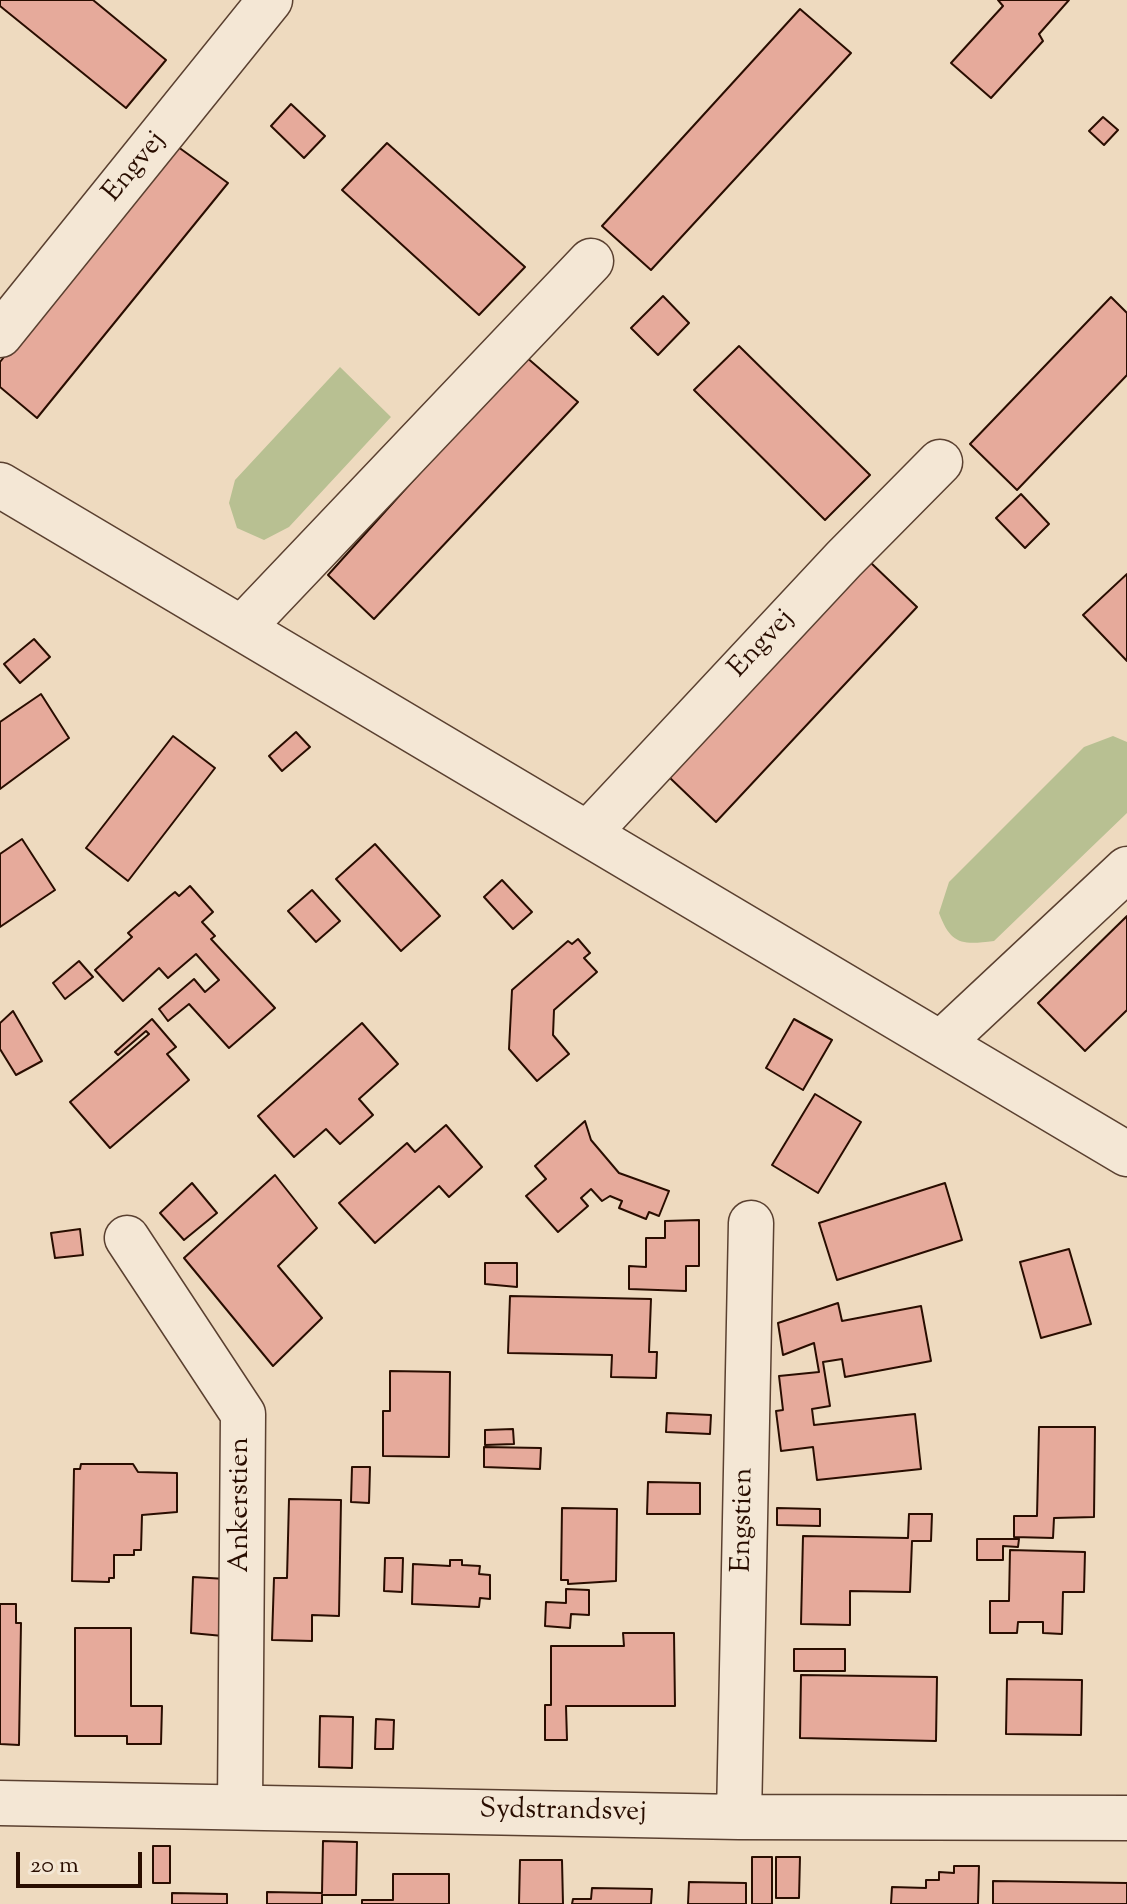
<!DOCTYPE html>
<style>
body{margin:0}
#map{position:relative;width:1127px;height:1904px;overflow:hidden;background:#eedabf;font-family:"Sorts Mill Goudy",serif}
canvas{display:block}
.scale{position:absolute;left:16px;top:1852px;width:126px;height:36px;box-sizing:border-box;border:4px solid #290d00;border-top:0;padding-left:10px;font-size:24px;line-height:28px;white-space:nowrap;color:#290d00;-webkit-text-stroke:6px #f4e7d5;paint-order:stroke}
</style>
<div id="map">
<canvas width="1127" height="1904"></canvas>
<div class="scale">20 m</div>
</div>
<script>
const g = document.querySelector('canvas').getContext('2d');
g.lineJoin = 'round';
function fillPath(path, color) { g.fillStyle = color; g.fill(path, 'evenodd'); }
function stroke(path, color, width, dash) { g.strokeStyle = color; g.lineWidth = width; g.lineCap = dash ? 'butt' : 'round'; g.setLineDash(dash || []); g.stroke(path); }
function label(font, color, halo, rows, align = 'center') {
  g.font = font + ' "Sorts Mill Goudy",serif'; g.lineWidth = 6; g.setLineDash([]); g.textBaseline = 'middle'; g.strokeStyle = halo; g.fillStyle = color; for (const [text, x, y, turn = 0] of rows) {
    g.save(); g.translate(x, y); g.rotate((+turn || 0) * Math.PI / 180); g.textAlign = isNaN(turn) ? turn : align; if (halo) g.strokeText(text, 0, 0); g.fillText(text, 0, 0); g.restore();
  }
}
fillPath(new Path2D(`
 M 340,367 L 391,417 L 289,527 L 264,540 L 237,528 L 229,503 L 235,480 Z
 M 1113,736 L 1127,742 L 1127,813 L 994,941 C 962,945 951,945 939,913 L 949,882 L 1084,747 Z`), '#b8c092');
const building = new Path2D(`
 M 0,0 L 93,0 L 166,60 L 126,108 L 0,6 Z
 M 998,0 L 1069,0 L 1039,34 L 1043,41 L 991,98 L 951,63 L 1003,6 Z
 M 800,9 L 851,53 L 651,270 L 602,226 Z
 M 291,104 L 325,136 L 304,158 L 271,126 Z
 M 1103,117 L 1118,130 L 1104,145 L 1089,131 Z
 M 387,143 L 525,267 L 479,315 L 342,190 Z
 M 174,144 L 228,183 L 37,418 L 0,387 L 0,362 Z
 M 663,296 L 689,323 L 658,355 L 631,328 Z
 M 1111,297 L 1127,313 L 1127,375 L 1017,490 L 970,444 Z
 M 739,346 L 870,475 L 825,520 L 694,390 Z
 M 525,356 L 578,402 L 374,619 L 328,575 Z
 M 1021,494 L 1049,524 L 1025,548 L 996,518 Z
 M 870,562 L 917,607 L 716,822 L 669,777 Z
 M 1127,574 L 1127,661 L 1083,615 Z
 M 34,639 L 50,657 L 20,683 L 4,664 Z
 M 41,694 L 69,738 L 0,789 L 0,722 Z
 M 296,732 L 310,747 L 282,771 L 269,756 Z
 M 173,736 L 215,768 L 128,881 L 86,848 Z
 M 22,839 L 55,890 L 0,927 L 0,854 Z
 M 375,844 L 440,916 L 401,951 L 336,879 Z
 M 502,880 L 532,912 L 513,929 L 484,897 Z
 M 190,886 L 213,912 L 202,922 L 215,936 L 211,939 L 275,1008 L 229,1048 L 189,1004 L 168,1021 L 159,1009 L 194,979 L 205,992 L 219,980 L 196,954 L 168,978 L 159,968 L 123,1001 L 95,970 L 132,937 L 128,933 L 170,896 L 175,892 L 179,896 Z
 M 312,890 L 340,921 L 316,942 L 288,911 Z
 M 1127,916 L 1127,1010 L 1085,1051 L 1038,1003 Z
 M 578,939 L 590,953 L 584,958 L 597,972 L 554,1010 L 553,1035 L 569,1054 L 537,1081 L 509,1049 L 512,990 L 568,941 L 572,944 Z
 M 79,961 L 93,977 L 65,999 L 53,983 Z
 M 13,1011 L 42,1061 L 16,1075 L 0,1049 L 0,1023 Z
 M 152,1019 L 176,1047 L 167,1054 L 189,1080 L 110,1148 L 70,1102 L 149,1034 L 146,1031 L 118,1055 L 115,1052 Z
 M 794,1019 L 832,1040 L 803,1090 L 766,1068 Z
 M 362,1023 L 398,1064 L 359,1099 L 373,1115 L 340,1144 L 326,1129 L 294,1157 L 258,1116 Z
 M 815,1094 L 861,1122 L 818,1193 L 772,1165 Z
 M 585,1121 L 591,1140 L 619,1173 L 669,1191 L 659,1216 L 649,1212 L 646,1219 L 619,1208 L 622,1201 L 610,1196 L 602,1201 L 591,1189 L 581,1198 L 588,1206 L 558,1232 L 526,1196 L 546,1179 L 535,1166 Z
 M 446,1125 L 482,1167 L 449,1197 L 439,1186 L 375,1243 L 339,1203 L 407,1143 L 415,1152 Z
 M 275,1175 L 317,1228 L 278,1266 L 322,1318 L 273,1366 L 184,1258 Z
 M 192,1183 L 217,1213 L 184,1240 L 160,1213 Z
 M 945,1183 L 962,1240 L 837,1280 L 819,1223 Z
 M 699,1220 L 699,1266 L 686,1266 L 686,1291 L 629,1289 L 629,1266 L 646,1267 L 646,1238 L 665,1238 L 665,1221 Z
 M 80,1229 L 83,1255 L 55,1258 L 51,1233 Z
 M 1069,1249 L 1091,1324 L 1041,1338 L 1020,1262 Z
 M 517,1263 L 517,1287 L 485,1284 L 485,1263 Z
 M 510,1296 L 651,1299 L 649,1352 L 657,1352 L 656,1378 L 611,1377 L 612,1355 L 508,1353 Z
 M 838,1303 L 842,1321 L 921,1306 L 931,1361 L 845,1377 L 842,1359 L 823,1362 L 830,1406 L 812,1409 L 814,1425 L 915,1414 L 921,1469 L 817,1480 L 813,1447 L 781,1451 L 776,1411 L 783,1410 L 779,1376 L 819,1372 L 814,1343 L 783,1355 L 778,1323 Z
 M 390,1371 L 450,1372 L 449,1457 L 383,1456 L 383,1411 L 390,1411 Z
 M 667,1413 L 711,1415 L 710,1434 L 666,1432 Z
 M 1039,1427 L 1095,1427 L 1094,1517 L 1054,1518 L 1053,1538 L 1014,1537 L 1014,1516 L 1037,1516 Z
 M 513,1429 L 514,1444 L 485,1445 L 485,1430 Z
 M 484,1447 L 541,1448 L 540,1469 L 484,1467 Z
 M 81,1464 L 133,1464 L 138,1472 L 177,1473 L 177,1512 L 142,1515 L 141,1550 L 134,1550 L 134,1555 L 114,1555 L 114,1578 L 109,1578 L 109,1582 L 72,1581 L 74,1469 L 80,1469 Z
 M 352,1467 L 370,1467 L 369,1503 L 351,1502 Z
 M 648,1482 L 700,1483 L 700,1514 L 647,1514 Z
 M 289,1499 L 341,1500 L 339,1616 L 312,1615 L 312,1641 L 272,1640 L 274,1578 L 287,1578 Z
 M 562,1508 L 617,1509 L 616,1581 L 568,1584 L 568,1580 L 561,1580 Z
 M 777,1508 L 820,1509 L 820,1526 L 777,1525 Z
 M 909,1514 L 932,1514 L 931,1541 L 912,1541 L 910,1592 L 850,1591 L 850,1625 L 801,1624 L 803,1536 L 908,1538 Z
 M 977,1539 L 1019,1539 L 1018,1547 L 1003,1546 L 1003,1560 L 977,1560 Z
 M 1010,1550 L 1085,1552 L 1084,1592 L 1063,1592 L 1062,1634 L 1043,1633 L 1043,1622 L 1018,1622 L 1017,1633 L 990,1633 L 990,1601 L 1009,1601 Z
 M 385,1558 L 403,1558 L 402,1592 L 384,1591 Z
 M 450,1560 L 462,1560 L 462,1565 L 480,1566 L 479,1574 L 490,1575 L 490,1599 L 480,1598 L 479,1607 L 412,1604 L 413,1564 L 450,1566 Z
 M 193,1577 L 226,1579 L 223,1636 L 191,1633 Z
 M 566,1589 L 589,1590 L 589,1615 L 571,1614 L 570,1628 L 545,1626 L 546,1602 L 566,1603 Z
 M 0,1604 L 16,1604 L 16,1623 L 21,1623 L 19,1745 L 0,1744 Z
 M 75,1628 L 131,1628 L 131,1706 L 162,1706 L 161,1744 L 127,1744 L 127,1736 L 75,1736 Z
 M 623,1633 L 674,1633 L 675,1706 L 566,1706 L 567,1740 L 545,1740 L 545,1705 L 551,1705 L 551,1646 L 624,1646 Z
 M 794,1649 L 845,1649 L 845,1671 L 794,1671 Z
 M 801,1675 L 937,1677 L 936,1741 L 800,1738 Z
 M 1007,1679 L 1082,1680 L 1081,1735 L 1006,1734 Z
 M 320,1716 L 353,1717 L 352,1768 L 319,1767 Z
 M 376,1719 L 394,1720 L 393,1749 L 375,1749 Z
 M 323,1841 L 357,1842 L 356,1895 L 322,1895 L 322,1904 L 267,1904 L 267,1892 L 322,1893 Z
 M 153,1846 L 170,1846 L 170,1883 L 153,1883 Z
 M 752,1857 L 772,1857 L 772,1904 L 752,1904 Z
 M 776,1857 L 800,1857 L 799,1898 L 776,1898 Z
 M 520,1860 L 562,1860 L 563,1904 L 519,1904 Z
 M 954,1866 L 979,1866 L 978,1904 L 891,1904 L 892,1887 L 926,1888 L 926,1880 L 939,1880 L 939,1872 L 954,1873 Z
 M 393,1874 L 449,1874 L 449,1904 L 362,1904 L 362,1900 L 393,1900 Z
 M 993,1881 L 1127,1883 L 1127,1904 L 993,1904 Z
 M 689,1882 L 746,1883 L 746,1904 L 688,1904 Z
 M 592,1888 L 652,1889 L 651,1904 L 572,1904 L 573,1899 L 591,1899 Z
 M 172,1893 L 227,1894 L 227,1904 L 172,1904 Z`);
fillPath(building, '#e6aa9b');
stroke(building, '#290d00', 2);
const minor = new Path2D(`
 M 0,335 L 270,0
 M 0,485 L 1127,1154
 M 243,627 L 591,261
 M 589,832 L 844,559 L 940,462
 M 941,1043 L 1127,869
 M 127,1238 L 243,1414 L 240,1806
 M 0,1803 L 739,1817 L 1127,1818
 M 739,1817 L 751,1223`);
stroke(minor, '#5a4030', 47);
stroke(minor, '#f4e7d5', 44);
label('28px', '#290d00', '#f4e7d5', [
 ["Engvej",136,168,-51],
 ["Engvej",763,645,-47],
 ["Ankerstien",242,1505,-90],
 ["Engstien",745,1520,-89],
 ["Sydstrandsvej",563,1813,1]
]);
</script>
